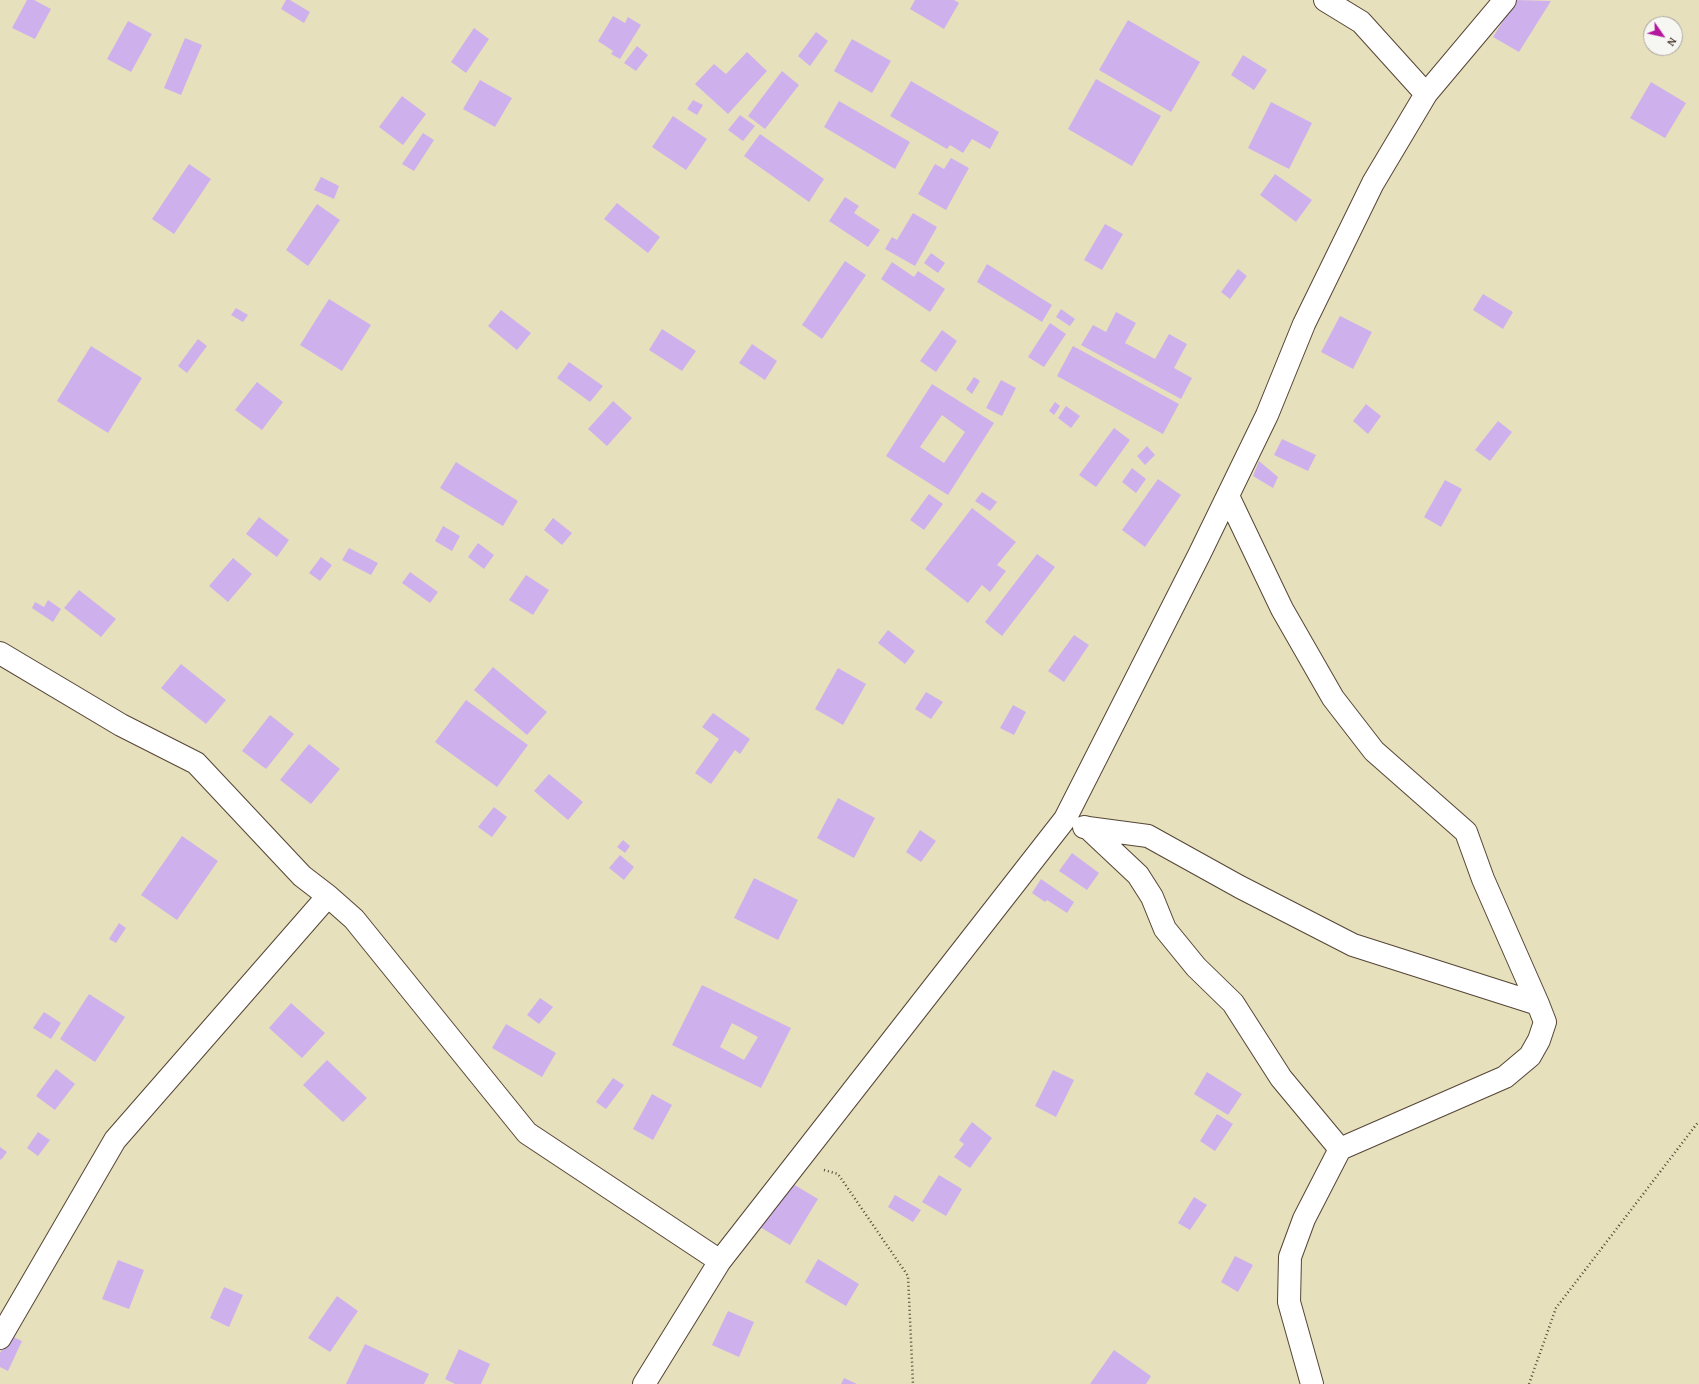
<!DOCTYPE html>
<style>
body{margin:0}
#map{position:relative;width:1699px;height:1384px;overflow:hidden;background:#e7e0bc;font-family:"Gentium Book Plus",serif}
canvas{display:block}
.north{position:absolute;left:1643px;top:16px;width:40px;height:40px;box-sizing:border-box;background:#f6f6f2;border:1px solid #aba49d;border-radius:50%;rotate:124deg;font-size:11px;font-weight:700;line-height:16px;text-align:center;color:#3b2a1e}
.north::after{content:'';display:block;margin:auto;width:14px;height:18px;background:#b5179e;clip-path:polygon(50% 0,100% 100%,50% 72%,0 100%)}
</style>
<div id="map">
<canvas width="1699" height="1384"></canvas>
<div class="north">N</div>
</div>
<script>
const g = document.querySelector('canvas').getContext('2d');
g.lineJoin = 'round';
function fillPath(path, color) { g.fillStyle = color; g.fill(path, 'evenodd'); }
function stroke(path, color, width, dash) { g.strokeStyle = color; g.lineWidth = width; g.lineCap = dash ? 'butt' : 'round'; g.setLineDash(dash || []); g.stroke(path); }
fillPath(new Path2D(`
 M 27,0 L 34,0 L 51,9 L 35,39 L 12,28 Z
 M 286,0 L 290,0 L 310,12 L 304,23 L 281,9 Z
 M 915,0 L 954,0 L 959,3 L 944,29 L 910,9 Z
 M 1516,0 L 1551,1 L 1519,52 L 1493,37 Z
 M 613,16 L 625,23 L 628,17 L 641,25 L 620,59 L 611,54 L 613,51 L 598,41 Z
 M 1128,20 L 1200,62 L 1171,112 L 1099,70 Z
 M 128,21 L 152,34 L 131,72 L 107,59 Z
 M 474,28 L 489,39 L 466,73 L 451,62 Z
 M 816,32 L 828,41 L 810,66 L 798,56 Z
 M 185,38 L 202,45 L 181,95 L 164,88 Z
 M 852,39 L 891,61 L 872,93 L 834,71 Z
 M 637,46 L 648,55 L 636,71 L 624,63 Z
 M 747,52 L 767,71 L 728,114 L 695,84 L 714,64 L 726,74 Z
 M 1243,55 L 1267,70 L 1254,90 L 1231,75 Z
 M 782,71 L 799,85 L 765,129 L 748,116 Z
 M 1096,79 L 1161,116 L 1132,166 L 1068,129 Z
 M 480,80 L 512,98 L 495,127 L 463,109 Z
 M 911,81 L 999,132 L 990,149 L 972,139 L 963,153 L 950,145 L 947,149 L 890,116 Z
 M 1651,82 L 1686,103 L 1665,138 L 1630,118 Z
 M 402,96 L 426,114 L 403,145 L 379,127 Z
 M 693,100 L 703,105 L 697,115 L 687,109 Z
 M 839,101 L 910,142 L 895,169 L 824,127 Z
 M 1271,102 L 1312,123 L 1289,169 L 1248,148 Z
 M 740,115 L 755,126 L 743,141 L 728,130 Z
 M 673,116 L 707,139 L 686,170 L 652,147 Z
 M 423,133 L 434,140 L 414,171 L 402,164 Z
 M 760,134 L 824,179 L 809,202 L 744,156 Z
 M 951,158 L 969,168 L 946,210 L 918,194 L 935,164 L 944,169 Z
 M 189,164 L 211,179 L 174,234 L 152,219 Z
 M 1275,174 L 1312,200 L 1296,222 L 1260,195 Z
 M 321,177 L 339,186 L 334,199 L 314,190 Z
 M 845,197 L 859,206 L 854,213 L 880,230 L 868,247 L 829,221 Z
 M 617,203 L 660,237 L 648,253 L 604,219 Z
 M 317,204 L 340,220 L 308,266 L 286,250 Z
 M 913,213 L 937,227 L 915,266 L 885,249 L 892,237 L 897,240 Z
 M 1105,224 L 1123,234 L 1102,270 L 1084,260 Z
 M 931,253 L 945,263 L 938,273 L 924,263 Z
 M 845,261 L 866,275 L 822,339 L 802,325 Z
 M 892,262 L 914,277 L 918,271 L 945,289 L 930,312 L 881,279 Z
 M 987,264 L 1052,305 L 1042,322 L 977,282 Z
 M 1238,269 L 1247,276 L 1230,299 L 1221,292 Z
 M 1483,294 L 1513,312 L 1503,329 L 1473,310 Z
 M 329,299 L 371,325 L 342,371 L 300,345 Z
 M 236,308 L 248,315 L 243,322 L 231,315 Z
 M 1061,309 L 1075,319 L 1070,326 L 1056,317 Z
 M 501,310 L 531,333 L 517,350 L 488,326 Z
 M 1116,312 L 1136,323 L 1125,343 L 1155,359 L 1169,334 L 1187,344 L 1174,368 L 1192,378 L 1181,399 L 1081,345 L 1093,325 L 1106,332 Z
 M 1340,316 L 1372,332 L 1353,369 L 1321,352 Z
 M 1050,323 L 1066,334 L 1044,367 L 1028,357 Z
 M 662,329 L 696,351 L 682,371 L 649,350 Z
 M 942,330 L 957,341 L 936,372 L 920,361 Z
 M 198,339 L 207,346 L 187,373 L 178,366 Z
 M 752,344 L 777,361 L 765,380 L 739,363 Z
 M 91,346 L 142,378 L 108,433 L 57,401 Z
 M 1073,346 L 1179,404 L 1163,434 L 1057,376 Z
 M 569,362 L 603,386 L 590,402 L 557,378 Z
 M 974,377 L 980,381 L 972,394 L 966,389 Z
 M 1001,380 L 1016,388 L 1002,416 L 986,408 Z
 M 257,382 L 283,402 L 262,430 L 235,410 Z
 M 932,384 L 994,423 L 948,495 L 886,456 ZM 942,415 L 965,432 L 944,463 L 920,447 Z
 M 613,401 L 632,418 L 607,446 L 588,429 Z
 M 1055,402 L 1060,406 L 1054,415 L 1049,411 Z
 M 1366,404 L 1381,416 L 1368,434 L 1353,421 Z
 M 1066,406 L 1080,416 L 1071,428 L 1058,418 Z
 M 1498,421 L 1512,432 L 1490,461 L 1475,450 Z
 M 1114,428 L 1130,440 L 1096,487 L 1079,475 Z
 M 1282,439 L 1316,455 L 1308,471 L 1274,455 Z
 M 1147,446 L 1155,455 L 1145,465 L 1137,456 Z
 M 1259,461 L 1278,477 L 1273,488 L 1253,476 Z
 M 456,462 L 518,501 L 503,526 L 440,488 Z
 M 1132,468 L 1146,479 L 1136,493 L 1122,482 Z
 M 1158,479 L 1181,495 L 1145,547 L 1122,530 Z
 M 1445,480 L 1462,489 L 1441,527 L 1424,517 Z
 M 982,492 L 997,502 L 990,511 L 975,501 Z
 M 929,494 L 943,504 L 924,530 L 910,520 Z
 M 972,508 L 1016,542 L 997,565 L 1006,571 L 990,592 L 982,585 L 968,603 L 925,569 Z
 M 259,517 L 289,540 L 277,557 L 246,534 Z
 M 553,518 L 572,533 L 562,545 L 544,530 Z
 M 443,526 L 460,536 L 452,551 L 435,541 Z
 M 478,543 L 494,555 L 484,569 L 468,557 Z
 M 349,548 L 378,563 L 371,575 L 342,560 Z
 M 1037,554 L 1055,567 L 1002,636 L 985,622 Z
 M 321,557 L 332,565 L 320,581 L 309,573 Z
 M 233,558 L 252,574 L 228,602 L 209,586 Z
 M 410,572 L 438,592 L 430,603 L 402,583 Z
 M 526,575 L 549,590 L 533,615 L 509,600 Z
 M 79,590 L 116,619 L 101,637 L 64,608 Z
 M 48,600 L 61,609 L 53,622 L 32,608 L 35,602 L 44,607 Z
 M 888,630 L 915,651 L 905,664 L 878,643 Z
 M 1074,635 L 1089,645 L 1064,682 L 1048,671 Z
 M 181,664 L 226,700 L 206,724 L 161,688 Z
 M 493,667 L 547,712 L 527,735 L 474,690 Z
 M 838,668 L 866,684 L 843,725 L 815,709 Z
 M 926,692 L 943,702 L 931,719 L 915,709 Z
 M 466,700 L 528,745 L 497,787 L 435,742 Z
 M 1013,705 L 1026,712 L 1014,735 L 1000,728 Z
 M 713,713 L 750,739 L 740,754 L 735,750 L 711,784 L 695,773 L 719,739 L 702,727 Z
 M 270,715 L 294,734 L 266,769 L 242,751 Z
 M 309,744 L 340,769 L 311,804 L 280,780 Z
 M 549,774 L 583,802 L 568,820 L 534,791 Z
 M 838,798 L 875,818 L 854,858 L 817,838 Z
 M 494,807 L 507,817 L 492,837 L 478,827 Z
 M 920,830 L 936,841 L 921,862 L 906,852 Z
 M 182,836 L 218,861 L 177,920 L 141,895 Z
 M 623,840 L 630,846 L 625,853 L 617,847 Z
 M 1072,853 L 1099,873 L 1087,890 L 1059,871 Z
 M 620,855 L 634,867 L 624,880 L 609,868 Z
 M 754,878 L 798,900 L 778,940 L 734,918 Z
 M 1041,879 L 1074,902 L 1067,913 L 1047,900 L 1045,902 L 1032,893 Z
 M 119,923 L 126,928 L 116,943 L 109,939 Z
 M 702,985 L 791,1028 L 761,1088 L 672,1045 ZM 732,1023 L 758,1037 L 744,1060 L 720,1047 Z
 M 89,994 L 125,1017 L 95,1062 L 60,1039 Z
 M 540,998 L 553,1007 L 539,1024 L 527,1015 Z
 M 291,1003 L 325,1033 L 302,1058 L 269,1028 Z
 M 44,1012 L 61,1023 L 51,1039 L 33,1028 Z
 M 506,1024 L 556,1053 L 542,1077 L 492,1048 Z
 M 327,1060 L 367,1098 L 343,1122 L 303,1085 Z
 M 56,1069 L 75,1084 L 55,1110 L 36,1096 Z
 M 1053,1070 L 1074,1080 L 1056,1117 L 1035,1106 Z
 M 1207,1072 L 1242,1094 L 1228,1115 L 1194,1094 Z
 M 613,1078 L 624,1085 L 606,1109 L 596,1102 Z
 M 652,1094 L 672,1105 L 653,1140 L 633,1129 Z
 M 1217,1114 L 1233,1124 L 1215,1151 L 1200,1141 Z
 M 972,1122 L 992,1138 L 970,1168 L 954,1157 L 964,1144 L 959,1140 Z
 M 38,1132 L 50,1140 L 38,1156 L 27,1148 Z
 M 0,1147 L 7,1152 L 1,1160 L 0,1159 Z
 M 939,1175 L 962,1189 L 946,1216 L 922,1202 Z
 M 788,1181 L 818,1199 L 790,1245 L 760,1227 Z
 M 895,1195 L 921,1210 L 913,1222 L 888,1207 Z
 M 1194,1197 L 1207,1205 L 1190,1230 L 1178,1223 Z
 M 1235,1256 L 1253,1265 L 1238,1292 L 1221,1282 Z
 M 818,1259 L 859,1284 L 846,1306 L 805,1282 Z
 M 118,1260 L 144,1270 L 129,1309 L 102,1299 Z
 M 224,1287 L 243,1295 L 229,1327 L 210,1318 Z
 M 337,1296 L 358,1311 L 330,1352 L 308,1338 Z
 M 728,1311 L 754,1322 L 739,1357 L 712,1345 Z
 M 9,1335 L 22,1341 L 8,1371 L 0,1367 L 0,1353 Z
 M 365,1344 L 429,1374 L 424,1384 L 346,1384 Z
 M 459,1349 L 490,1364 L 481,1384 L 455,1384 L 445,1379 Z
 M 1114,1350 L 1151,1376 L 1146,1384 L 1090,1384 Z
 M 844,1378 L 857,1384 L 841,1384 Z`), '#ceb1ec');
const minor = new Path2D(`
 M 1325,0 L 1361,22 L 1426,94
 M 1228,496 L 1282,609 L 1333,698 L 1374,751 L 1466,832 L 1483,879 L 1538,1004
 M 0,653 L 121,725 L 196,763 L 302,876 L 328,896
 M 1084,827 L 1088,828 L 1138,875 L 1152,897 L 1165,929 L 1196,967 L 1233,1003 L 1281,1078 L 1340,1149 L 1304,1219 L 1290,1257 L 1289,1302 L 1312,1384
 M 1088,828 L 1148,836 L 1240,887 L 1353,945 L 1538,1004 L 1545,1022 L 1539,1040 L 1530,1056 L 1505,1077 L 1340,1149
 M 0,1338 L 115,1140 L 328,896 L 354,919 L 527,1133 L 720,1261 L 1065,819 L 1199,555 L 1267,415 L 1304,324 L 1373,183 L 1426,94 L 1505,0
 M 644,1384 L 720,1261`);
stroke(minor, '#554536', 24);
stroke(new Path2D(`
 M 824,1170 L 838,1174 L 908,1276 L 913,1384
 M 1529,1384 L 1556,1308 L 1699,1121`), '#554536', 2.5, [1, 3]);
stroke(minor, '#fff', 22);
</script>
